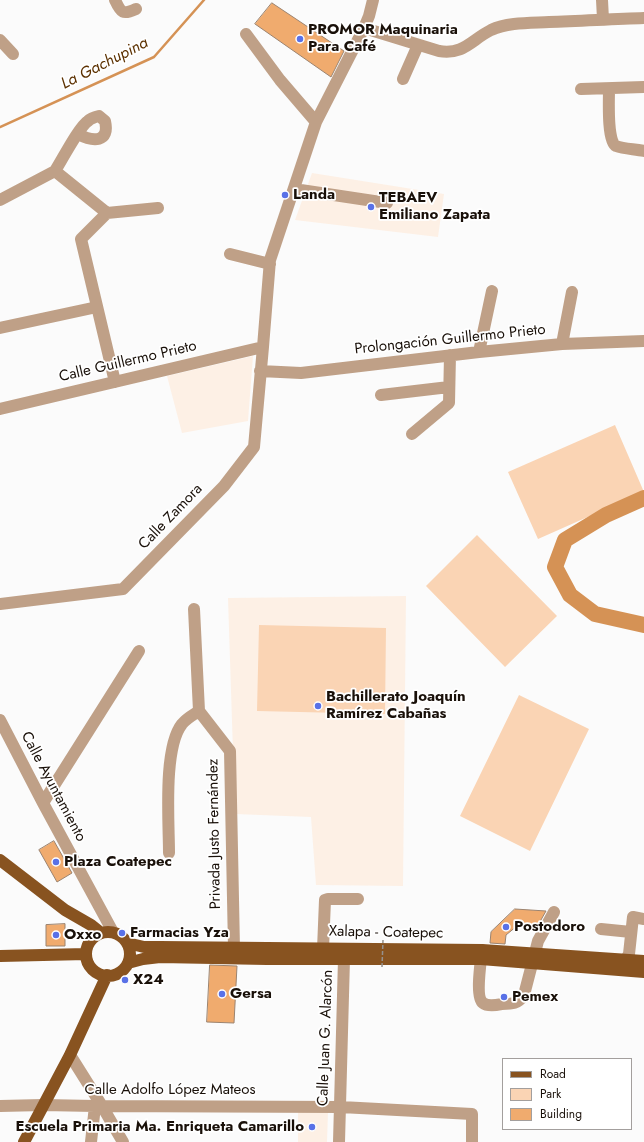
<!DOCTYPE html>
<meta charset="utf-8">
<style>
body{margin:0}
#map{position:relative;width:644px;height:1142px;overflow:hidden;background:#fbfbfb;font-family:Jost,sans-serif}
canvas{display:block}
.legend{position:absolute;left:502px;top:1058px;width:130px;height:72px;box-sizing:border-box;background:#fff;border:1px solid #a39f9d;margin:0;padding:5px 7px;list-style:none;font-size:12px;color:#191009}
.legend li{display:flex;align-items:center;gap:8px;height:20px}
.legend b{width:20px;border:1px solid #a39f9d}
</style>
<div id="map">
<canvas width="644" height="1142"></canvas>
<ul class="legend">
<li><b style="height:5px;background:#885320"></b>Road</li>
<li><b style="height:11px;background:#fad4b4"></b>Park</li>
<li><b style="height:11px;background:#f0ab6e"></b>Building</li>
</ul>
</div>
<script>
const g = document.querySelector('canvas').getContext('2d');
g.lineJoin = 'round';
function fillPath(path, color) { g.fillStyle = color; g.fill(path, 'evenodd'); }
function stroke(path, color, width, dash) { g.strokeStyle = color; g.lineWidth = width; g.lineCap = dash ? 'butt' : 'round'; g.setLineDash(dash || []); g.stroke(path); }
function label(font, color, halo, rows, align = 'center') {
  g.font = font + ' Jost,sans-serif'; g.lineWidth = 3.5; g.setLineDash([]); g.textBaseline = 'middle'; g.strokeStyle = halo; g.fillStyle = color; for (const [text, x, y, turn = 0] of rows) {
    g.save(); g.translate(x, y); g.rotate((+turn || 0) * Math.PI / 180); g.textAlign = isNaN(turn) ? turn : align; if (halo) g.strokeText(text, 0, 0); g.fillText(text, 0, 0); g.restore();
  }
}
fillPath(new Path2D(`
 M 312,173 L 444,194 L 438,237 L 295,220 Z
 M 253,356 L 248,421 L 182,433 L 167,376 Z
 M 406,596 L 403,886 L 316,885 L 311,817 L 235,814 L 228,598 Z
 M 298,1111 L 328,1112 L 327,1142 L 298,1142 Z`), '#fdf0e5');
fillPath(new Path2D(`
 M 615,425 L 644,492 L 538,539 L 508,472 Z
 M 477,535 L 557,616 L 505,667 L 426,586 Z
 M 259,625 L 386,628 L 385,714 L 257,711 Z
 M 519,695 L 589,729 L 530,851 L 460,816 Z`), '#fad4b4');
stroke(new Path2D(`
 M 0,127 L 154,57 L 204,0`), '#d59255', 2.5);
stroke(new Path2D(`
 M 644,498 L 606,515 L 565,540 L 555,567 L 570,595 L 595,614 L 644,625`), '#d59255', 16);
const building = new Path2D(`
 M 272,3 L 344,51 L 331,77 L 255,24 Z
 M 54,841 L 72,873 L 57,882 L 39,850 Z
 M 515,909 L 546,911 L 537,927 L 517,926 L 506,935 L 505,944 L 490,943 L 491,932 Z
 M 65,924 L 65,946 L 46,946 L 46,925 Z
 M 210,965 L 237,966 L 234,1023 L 207,1022 Z`);
fillPath(building, '#f0ab6e');
stroke(building, '#9b836f', 1);
stroke(new Path2D(`
 M 115,0 C 121,13 123,15 136,9
 M 602,0 L 603,19
 M 364,28 L 439,51 C 464,55 471,40 491,30 C 508,22 531,23 549,22 C 581,21 612,19 644,18
 M 246,34 L 280,80 L 316,122
 M 0,40 L 13,54
 M 403,79 L 418,45
 M 581,89 L 644,87
 M 609,89 C 609,99 607,142 616,146 C 624,149 635,149 644,151
 M 55,171 C 62,160 79,127 88,121 C 91,118 95,117 99,116 L 105,121 C 110,143 93,142 78,134
 M 55,171 L 107,213
 M 294,189 L 387,203
 M 0,200 L 55,171
 M 107,213 L 81,239 L 115,382
 M 107,213 L 158,208
 M 230,254 L 270,264
 M 0,328 L 97,307
 M 562,344 L 572,292
 M 479,352 L 492,291
 M 260,371 L 301,373 L 479,352 L 562,344 L 644,341
 M 381,395 L 449,387
 M 0,409 L 263,347
 M 412,434 L 449,403 L 450,355
 M 0,604 L 123,589 L 224,486 L 254,447 L 263,347 L 270,260 L 316,122 L 364,28 L 369,16 L 373,0
 M 194,609 L 199,711 L 230,751 L 234,948
 M 0,720 L 43,803 L 113,932
 M 43,803 L 139,651
 M 169,853 C 169,822 163,748 182,724 C 187,718 193,715 199,711
 M 601,929 L 631,932
 M 323,949 L 325,900 L 328,899 L 358,899
 M 482,950 C 481,961 475,997 483,1003 C 488,1007 497,1005 502,1004 C 512,1004 518,1004 524,995 L 538,941 L 554,912
 M 625,961 L 629,954 L 633,917 L 644,919
 M 70,1055 L 102,1106 L 123,1142
 M 0,1106 L 43,1105 L 95,1106 L 341,1107 L 472,1114 L 472,1142
 M 91,1142 L 95,1106
 M 339,1142 L 344,959`), '#bfa087', 12);
stroke(new Path2D(`
 M 0,860 L 65,910 L 91,925 L 101,933
 M86 954a22 22 0 1 1 44 0a22 22 0 1 1-44 0Z
 M 127,943 L 144,947 L 160,947 L 482,950 L 644,961
 M 0,956 L 86,954
 M 128,963 L 143,959 L 160,957 L 267,959 L 481,959 L 644,972
 M 24,1142 L 70,1055 L 107,975`), '#885320', 12);
stroke(new Path2D(`
 M 382,967 L 383,940`), '#95918e', 1.5, [4, 2]);
for (const [x, y, r, color] of [
 [300,39,4,"#5971e7"],
 [285,195,4,"#5971e7"],
 [371,207,4,"#5971e7"],
 [318,706,4,"#5971e7"],
 [56,862,4,"#5971e7"],
 [506,927,4,"#5971e7"],
 [122,933,4,"#5971e7"],
 [56,935,4,"#5971e7"],
 [125,980,4,"#5971e7"],
 [222,994,4,"#5971e7"],
 [504,997,4,"#5971e7"],
 [312,1127,4,"#5971e7"]
]) { const dot = new Path2D(); dot.arc(x, y, r, 0, 2 * Math.PI); g.fillStyle = color; g.fill(dot); stroke(dot, '#fff', 1.5); }
label('bold 15px', '#191009', '#fff', [
 ["PROMOR Maquinaria",308,30],
 ["Para Café",308,47],
 ["Landa",293,195],
 ["TEBAEV",379,198],
 ["Emiliano Zapata",379,215],
 ["Bachillerato Joaquín",326,697],
 ["Ramírez Cabañas",326,714],
 ["Plaza Coatepec",64,862],
 ["Postodoro",514,927],
 ["Farmacias Yza",130,933],
 ["Oxxo",64,935],
 ["X24",133,980],
 ["Gersa",230,994],
 ["Pemex",512,997],
 ["Escuela Primaria Ma. Enriqueta Camarillo",304,1127,"right"]
], 'left');
label('15px', '#191009', '#fff', [
 ["Prolongación Guillermo Prieto",450,340,-6],
 ["Calle Guillermo Prieto",128,362,-13],
 ["Calle Zamora",171,517,-46],
 ["Calle Ayuntamiento",53,787,62],
 ["Privada Justo Fernández",215,834,-91],
 ["Xalapa - Coatepec",386,933,1],
 ["Calle Juan G. Alarcón",326,1038,-88],
 ["Calle Adolfo López Mateos",170,1090]
]);
label('italic 16px', '#5c3100', '#fff', [
 ["La Gachupina",105,64,-27]
]);
</script>
